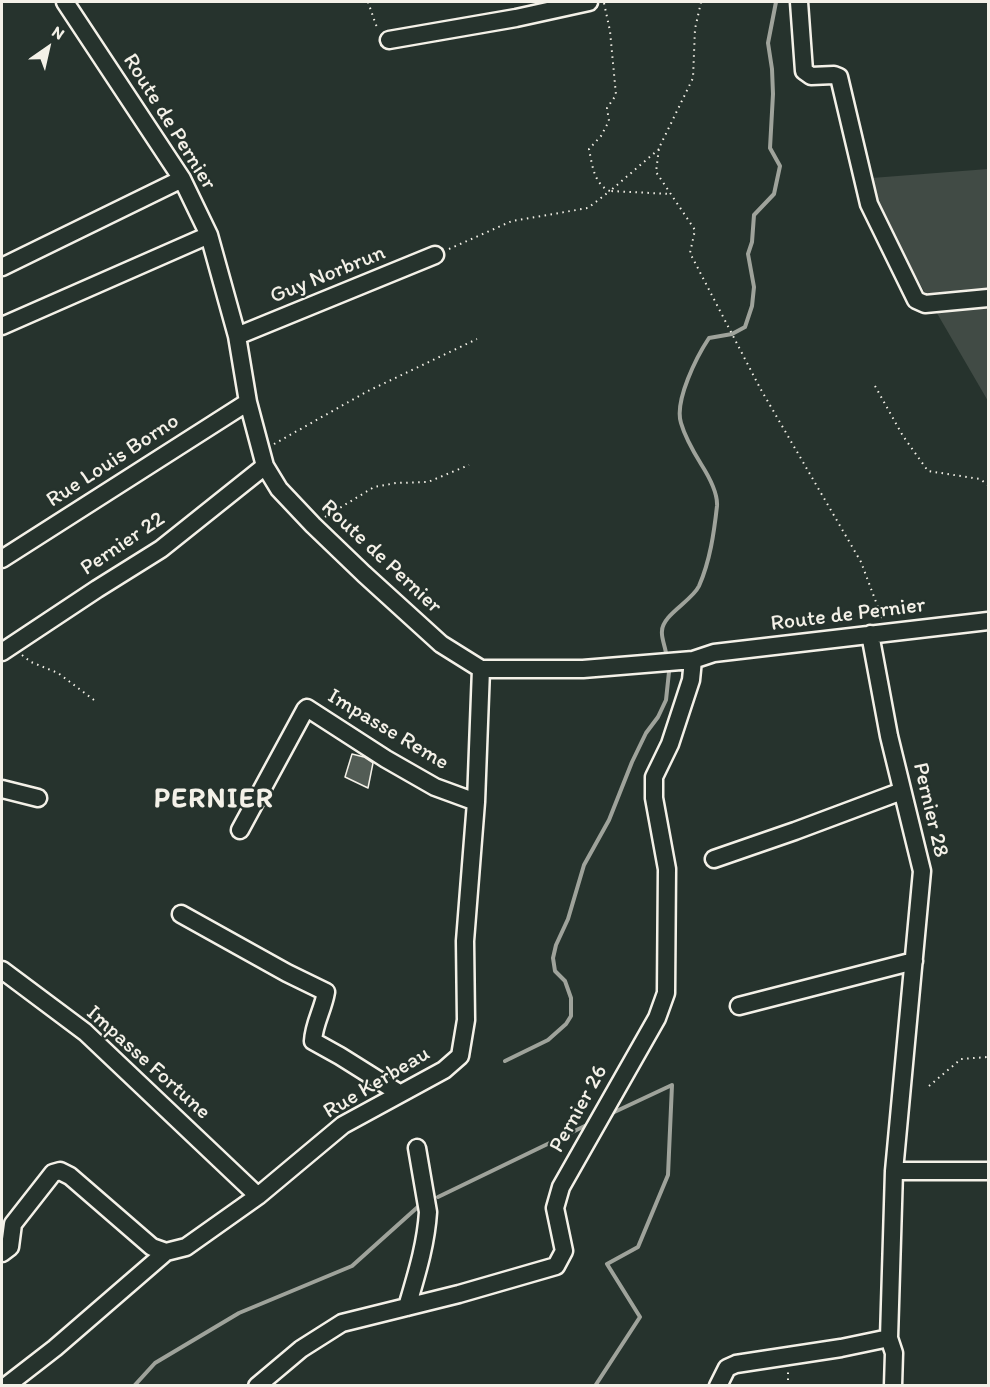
<!DOCTYPE html>
<style>
body{margin:0}
#map{position:relative;width:990px;height:1387px;overflow:hidden;background:#26332d;font-family:Itim,sans-serif}
canvas{display:block}
.frame{position:absolute;inset:0;border:3px solid #f4f1e8;pointer-events:none}
.north{position:absolute;left:18px;top:18px;width:60px;height:60px;-webkit-text-stroke:4px #26332d;paint-order:stroke;rotate:34deg;font-size:16px;font-weight:700;line-height:24px;text-align:center;color:#f4f1e8}
.north::after{content:'';display:block;margin:auto;width:21px;height:27px;background:#f4f1e8;clip-path:polygon(50% 0,100% 100%,50% 72%,0 100%)}
</style>
<div id="map">
<canvas width="990" height="1387"></canvas>
<div class="frame"></div>
<div class="north">N</div>
</div>
<script>
const g = document.querySelector('canvas').getContext('2d');
g.lineJoin = 'round';
function fillPath(path, color) { g.fillStyle = color; g.fill(path, 'evenodd'); }
function stroke(path, color, width, dash) { g.strokeStyle = color; g.lineWidth = width; g.lineCap = dash ? 'butt' : 'round'; g.setLineDash(dash || []); g.stroke(path); }
function label(font, color, halo, rows, align = 'center') {
  g.font = font + ' Itim,sans-serif'; g.lineWidth = 4.5; g.setLineDash([]); g.textBaseline = 'middle'; g.strokeStyle = halo; g.fillStyle = color; for (const [text, x, y, turn = 0] of rows) {
    g.save(); g.translate(x, y); g.rotate((+turn || 0) * Math.PI / 180); g.textAlign = isNaN(turn) ? turn : align; if (halo) g.strokeText(text, 0, 0); g.fillText(text, 0, 0); g.restore();
  }
}
fillPath(new Path2D(`
 M 988,169 L 988,401 L 859,179 Z`), '#414b45');
stroke(new Path2D(`
 M 666,653 C 665,646 661,637 662,631 C 662,615 692,601 699,586 C 710,561 714,533 717,506 C 718,492 708,475 701,464 C 693,451 685,437 681,423 C 674,401 697,356 709,338 L 732,334 L 745,327 L 752,306 L 754,287 L 748,254 L 752,242 L 754,215 L 774,194 L 780,166 L 770,148 L 773,94 L 772,69 L 768,43 L 776,2
 M 505,1061 L 548,1040 L 566,1024 L 571,1016 L 571,998 L 565,981 L 555,971 L 553,958 L 556,945 L 568,919 L 584,865 L 609,820 L 632,762 L 646,733 L 658,717 L 666,700 L 669,672
 M 438,1197 L 591,1123
 M 134,1386 L 155,1363 L 239,1313 L 352,1266 L 420,1205
 M 595,1386 L 640,1317 L 607,1264 L 638,1247 L 668,1175 L 672,1085 L 608,1115`), '#9fa39b', 4);
const building = new Path2D(`
 M 352,754 L 364,757 L 373,763 L 368,788 L 345,777 Z`);
fillPath(building, '#525c55');
stroke(building, '#f4f1e8', 1.5);
const minor = new Path2D(`
 M 65,2 L 182,179 L 209,235 L 237,336 L 248,402 L 265,466 L 279,489 L 313,525 L 364,574 L 441,644 L 481,669 L 583,669 L 693,660 L 714,653 L 988,621
 M 799,2 L 804,71 L 811,76 L 834,75 L 839,77 L 869,204 L 916,300 L 925,304 L 988,298
 M 389,40 L 516,18 L 589,2
 M 2,267 L 182,179
 M 2,326 L 209,235
 M 237,336 L 435,255
 M 2,559 L 248,402
 M 870,634 L 889,736 L 922,871 L 894,1171
 M 2,652 L 97,589 L 161,549 L 265,466
 M 2,789 L 38,798
 M 240,830 L 305,710 L 307,708 L 386,759 L 435,787 L 476,802
 M 714,859 L 795,831 L 902,791
 M 181,914 L 287,973 L 326,992 C 323,1010 314,1023 313,1041 L 340,1056 L 399,1093
 M 2,970 L 85,1032 L 258,1196
 M 739,1006 L 914,961
 M 2,1253 L 10,1247 L 13,1224 L 53,1173 L 60,1171 L 70,1176 L 152,1247 L 166,1252 L 186,1247 L 258,1196 L 343,1125 L 444,1070 L 460,1056 L 466,1020 L 465,941 L 476,802 L 481,669
 M 407,1307 C 416,1276 426,1245 428,1212 L 417,1148
 M 889,1338 L 894,1353 L 893,1386
 M 6,1386 L 55,1348 L 166,1252
 M 257,1386 L 301,1349 L 342,1323 L 459,1294 L 556,1266 L 564,1251 L 555,1208 L 561,1187 L 657,1018 L 666,993 L 667,869 L 654,798 L 654,777 L 670,744 L 691,680 L 693,660
 M 718,1386 L 727,1368 L 736,1364 L 841,1348 L 889,1338 L 894,1171 L 988,1171`);
stroke(minor, '#f4f1e8', 21);
stroke(new Path2D(`
 M 368,2 L 376,25 L 379,29
 M 701,2 L 695,29 L 693,78 L 659,148 L 656,172 L 695,230 L 690,253 L 760,388 L 861,562 L 882,618
 M 987,6 L 988,6
 M 659,149 L 610,191 L 671,194
 M 449,249 L 512,221 L 588,208 L 610,191 C 594,185 592,164 589,149 L 601,136 L 609,121 L 607,108 L 616,95 L 610,31 L 604,3
 M 875,386 L 903,436 L 928,471 L 980,479 L 988,485
 M 274,444 L 368,391 L 477,339
 M 325,517 L 374,487 L 396,483 L 428,482 L 469,465
 M 22,655 L 31,662 L 58,673 L 94,700
 M 929,1086 L 961,1059 L 988,1057
 M 788,1386 L 788,1371`), '#f4f1e8', 2, [1.5, 4.5]);
stroke(minor, '#26332d', 16);
label('22px', '#f4f1e8', '#26332d', [
 ["Route de Pernier",169,122,58],
 ["Guy Norbrun",328,275,-22],
 ["Rue Louis Borno",113,461,-33],
 ["Pernier 22",123,544,-34],
 ["Route de Pernier",381,557,43],
 ["Route de Pernier",848,615,-7],
 ["Impasse Reme",388,730,31],
 ["Pernier 28",930,810,77],
 ["Impasse Fortune",148,1063,42],
 ["Rue Kerbeau",377,1083,-31],
 ["Pernier 26",579,1109,-61]
]);
g.letterSpacing = '1.5px';
label('bold 28px', '#f4f1e8', '#26332d', [
 ["PERNIER",214,800]
]);
g.letterSpacing = '0px';
</script>
